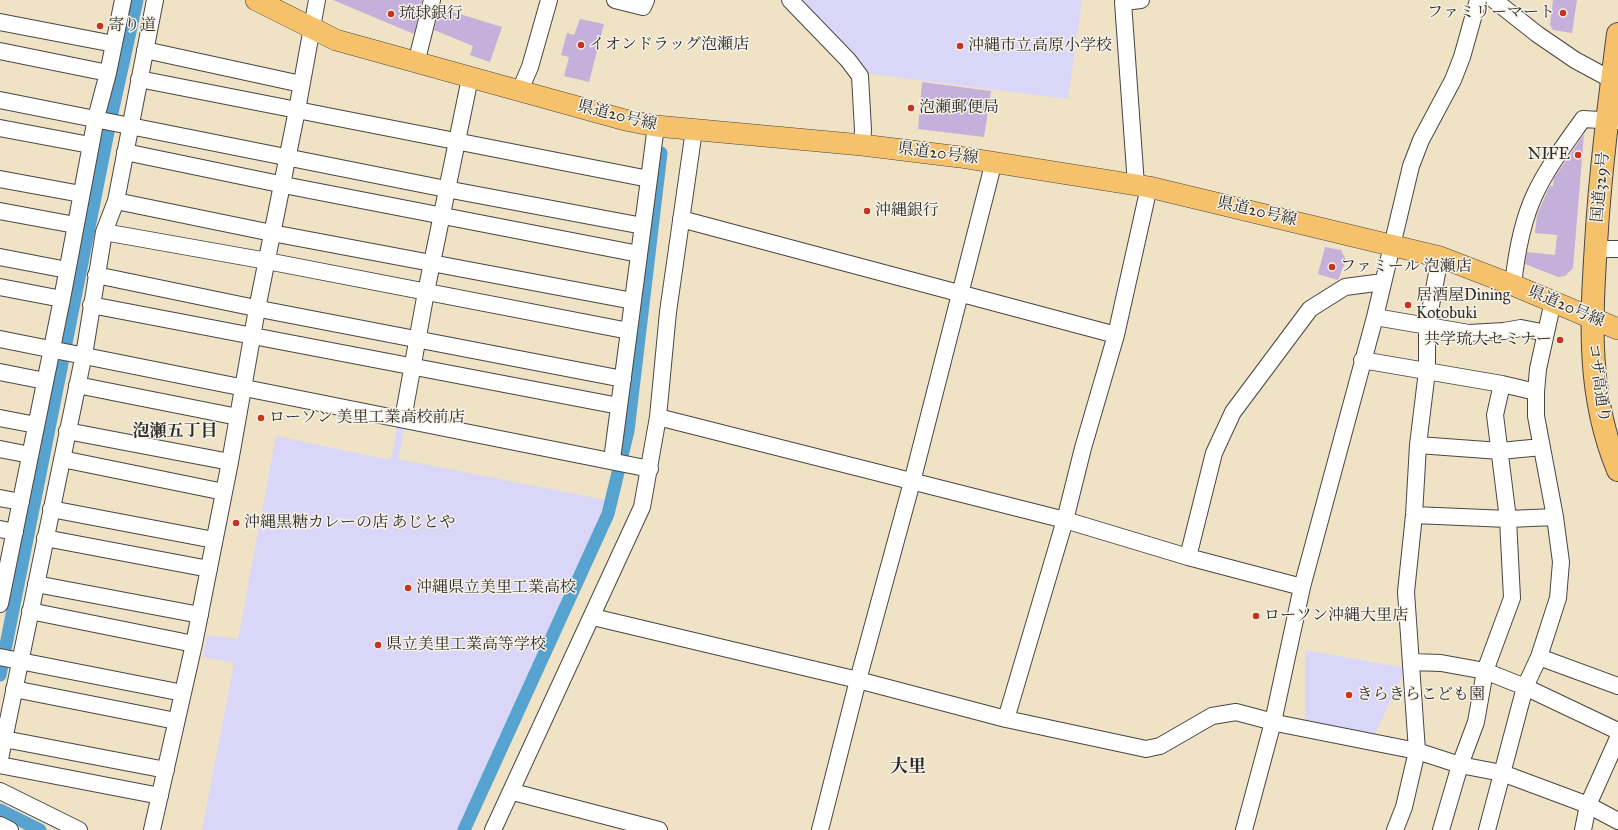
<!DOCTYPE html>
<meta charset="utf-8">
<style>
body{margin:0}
canvas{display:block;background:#f0e2c5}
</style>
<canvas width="1618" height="830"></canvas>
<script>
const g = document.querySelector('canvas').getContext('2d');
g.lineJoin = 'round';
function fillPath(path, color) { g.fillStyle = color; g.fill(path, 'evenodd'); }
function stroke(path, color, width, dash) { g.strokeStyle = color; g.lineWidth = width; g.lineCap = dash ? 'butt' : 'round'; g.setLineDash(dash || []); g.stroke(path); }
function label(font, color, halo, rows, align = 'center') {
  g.font = font + ' "IM FELL Great Primer","Noto Serif JP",serif'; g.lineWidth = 3; g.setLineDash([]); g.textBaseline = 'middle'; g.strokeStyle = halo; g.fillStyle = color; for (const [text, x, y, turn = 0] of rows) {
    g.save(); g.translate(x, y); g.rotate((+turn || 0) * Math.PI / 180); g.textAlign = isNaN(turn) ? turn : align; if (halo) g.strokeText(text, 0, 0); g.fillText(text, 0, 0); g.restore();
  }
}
fillPath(new Path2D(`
 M 799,0 L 1082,0 L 1068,99 L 862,73 L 852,50 L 840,43 Z
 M 397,426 L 405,429 L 398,459 L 606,500 L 590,541 L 481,781 L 457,830 L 202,830 L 234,663 L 203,657 L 207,635 L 238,639 L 276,436 L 386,459 L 392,456 Z
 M 1305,650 L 1406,668 L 1374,736 L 1305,723 Z`), '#dad6f7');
stroke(new Path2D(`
 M 0,675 L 110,122 L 137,0
 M 0,810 L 40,830
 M 464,830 L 608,514 L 628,431 L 661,153`), '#57a3cf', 13);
fillPath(new Path2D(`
 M 333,0 L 422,0 L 414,34 Z
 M 1553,0 L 1577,0 L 1572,33 L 1553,30 L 1550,25 Z
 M 440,8 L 502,27 L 490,62 L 470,55 L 473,46 L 434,30 Z
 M 580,19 L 604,24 L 589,82 L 564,76 L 569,57 L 561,55 L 567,33 L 574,35 Z
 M 922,82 L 991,91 L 984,137 L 918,129 Z
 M 1584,134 L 1573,268 L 1565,276 L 1558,277 L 1525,264 L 1527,252 L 1555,255 L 1557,235 L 1535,233 L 1537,215 L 1549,188 L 1550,186 L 1553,186 L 1554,178 Z
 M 1325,247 L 1341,250 L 1346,260 L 1338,280 L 1318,274 Z`), '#c5afdb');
const minor = new Path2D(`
 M 615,0 L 643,7 L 646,0
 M 790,0 L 848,60 L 860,76 L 863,130 L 862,145
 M 1494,0 L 1537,34 L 1575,60 L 1612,80
 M 0,22 L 114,44
 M 145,50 L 301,84
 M 0,51 L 108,73
 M 416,63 L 432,0
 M 139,79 L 649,179
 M 520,90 L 530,67 L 549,0
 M 0,100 L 446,189 L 643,226
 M 0,128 L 90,145
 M 125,152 L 294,187 L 639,254
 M 0,179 L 81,194
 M 1136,185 L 1123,2 L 1141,0
 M 116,201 L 272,233 L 633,301
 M 0,211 L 75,225
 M 681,219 L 1116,335
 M 104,232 L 267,261 L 629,331
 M 1596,249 L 1618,249
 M 0,257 L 67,270
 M 96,275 L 270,311 L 623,379
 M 1513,285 C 1516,257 1523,219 1535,194 C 1547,168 1566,143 1583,119 L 1618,121
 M 0,287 L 62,299
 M 91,305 L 619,406
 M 1375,317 L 1469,333 L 1504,331 L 1521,328 L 1546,333
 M 0,339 L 650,469
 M 1362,360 L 1502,384 L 1536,392
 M 0,372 L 45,381
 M 77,385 L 238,417
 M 658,417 L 1065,520 L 1188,557 L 1302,587
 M 0,418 L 36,425
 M 403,419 L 426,292 L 470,78
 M 67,431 L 230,462
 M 1418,445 L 1500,451 L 1542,447
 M 0,449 L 30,455
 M 62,459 L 224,492
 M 612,460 L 656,126
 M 0,498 L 21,502
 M 51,509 L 214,540
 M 1414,515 L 1508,519 L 1555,517
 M 0,529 L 15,532
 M 45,538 L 209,569
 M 1188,557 L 1214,453 L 1233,412 L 1310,309 L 1345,287 L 1383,282
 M 36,584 L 200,615
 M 0,604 L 62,299 L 96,118 L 108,73 L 123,0
 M 30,611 L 194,644
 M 593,617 L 858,680 L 1006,719 L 1146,749 L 1160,746 L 1212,716 L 1236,712 L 1281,724 L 1417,751 L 1460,765 L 1502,773 L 1588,805 L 1618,821
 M 0,657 L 183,693
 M 1539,657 L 1618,686
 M 1411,662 L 1441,663 L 1485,671 L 1525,687 L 1618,731
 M 14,689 L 176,721
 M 1006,719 L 1065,520 L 1083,448 L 1116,335 L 1149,187
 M 4,739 L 166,770
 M 0,759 L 85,349 L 104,232 L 116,201 L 155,0
 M 0,765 L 160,796
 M 0,791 L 79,830
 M 513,792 L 659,830
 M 0,825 L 10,830
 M 152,830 L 194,644 L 230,462 L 257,309 L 297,110 L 317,0
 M 493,830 L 642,507 L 658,417 L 668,312 L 694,130
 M 820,830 L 858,680 L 912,482 L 994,161
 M 1244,830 L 1273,722 L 1302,587 L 1375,317 L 1411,166 L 1421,140 L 1453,80 L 1462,57 L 1478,0
 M 1395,830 L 1404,807 L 1417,751 L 1406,592 L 1414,515 L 1418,445 L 1427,371 L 1427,327 L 1440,257
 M 1441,830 L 1460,765 L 1476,722 L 1485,671 L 1512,598 L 1508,519 L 1495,415 L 1502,384
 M 1487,830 L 1525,687 L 1539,657 L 1558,598 L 1561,562 L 1555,517 L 1536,416 L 1536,392 L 1538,369 L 1553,301
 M 1583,830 L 1588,805 L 1618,738`);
const major = new Path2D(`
 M 256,0 L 336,40 L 625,120 L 656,126 L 862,145 L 960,157 L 1149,187 L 1440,257 L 1513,285 L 1618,329`);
const highway = new Path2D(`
 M 1618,34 C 1609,104 1600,174 1596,244 C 1591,323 1587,395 1618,470`);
stroke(minor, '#494642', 18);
stroke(major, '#494642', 22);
stroke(highway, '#494642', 24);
stroke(minor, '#fff', 16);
stroke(major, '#f5c16b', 21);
stroke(highway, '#f5c16b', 22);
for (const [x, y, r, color] of [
 [1563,13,4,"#c8321e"],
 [391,14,4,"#c8321e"],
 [100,26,4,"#c8321e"],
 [581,45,4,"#c8321e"],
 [960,46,4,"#c8321e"],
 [911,108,4,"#c8321e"],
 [1578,155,4,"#c8321e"],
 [867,211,4,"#c8321e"],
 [1332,267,4,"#c8321e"],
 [1408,305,4,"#c8321e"],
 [1560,340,4,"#c8321e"],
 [261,418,4,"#c8321e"],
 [236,523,4,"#c8321e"],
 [408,588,4,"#c8321e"],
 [1256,616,4,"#c8321e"],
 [378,645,4,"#c8321e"],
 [1349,695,4,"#c8321e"]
]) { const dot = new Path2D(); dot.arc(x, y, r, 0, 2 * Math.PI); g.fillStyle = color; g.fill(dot); stroke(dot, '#f7f3e8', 1.5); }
label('16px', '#2b2b2b', '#f7f3e8', [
 ["ファミリーマート",1555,13,"right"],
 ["琉球銀行",399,14],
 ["寄り道",108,26],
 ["イオンドラッグ泡瀬店",589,45],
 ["沖縄市立高原小学校",968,46],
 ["泡瀬郵便局",919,108],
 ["NIFE",1570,155,"right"],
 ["沖縄銀行",875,211],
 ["ファミール 泡瀬店",1340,267],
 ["居酒屋Dining",1416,296],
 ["Kotobuki",1416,314],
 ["共学琉大セミナー",1552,340,"right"],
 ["ローソン 美里工業高校前店",269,418],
 ["沖縄黒糖カレーの店 あじとや",244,523],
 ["沖縄県立美里工業高校",416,588],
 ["ローソン沖縄大里店",1264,616],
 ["県立美里工業高等学校",386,645],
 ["きらきらこども園",1357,695]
], 'left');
label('16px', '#2b2b2b', '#f7f3e8', [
 ["県道20号線",617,116,14],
 ["県道20号線",938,154,7],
 ["国道329号",1601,187,-85],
 ["県道20号線",1257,212,13],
 ["県道20号線",1566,307,23],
 ["コザ高通り",1598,383,82]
]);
label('bold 17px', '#2b2b2b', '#f7f3e8', [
 ["泡瀬五丁目",175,432]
]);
label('bold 18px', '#2b2b2b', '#f7f3e8', [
 ["大里",908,768]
]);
</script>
